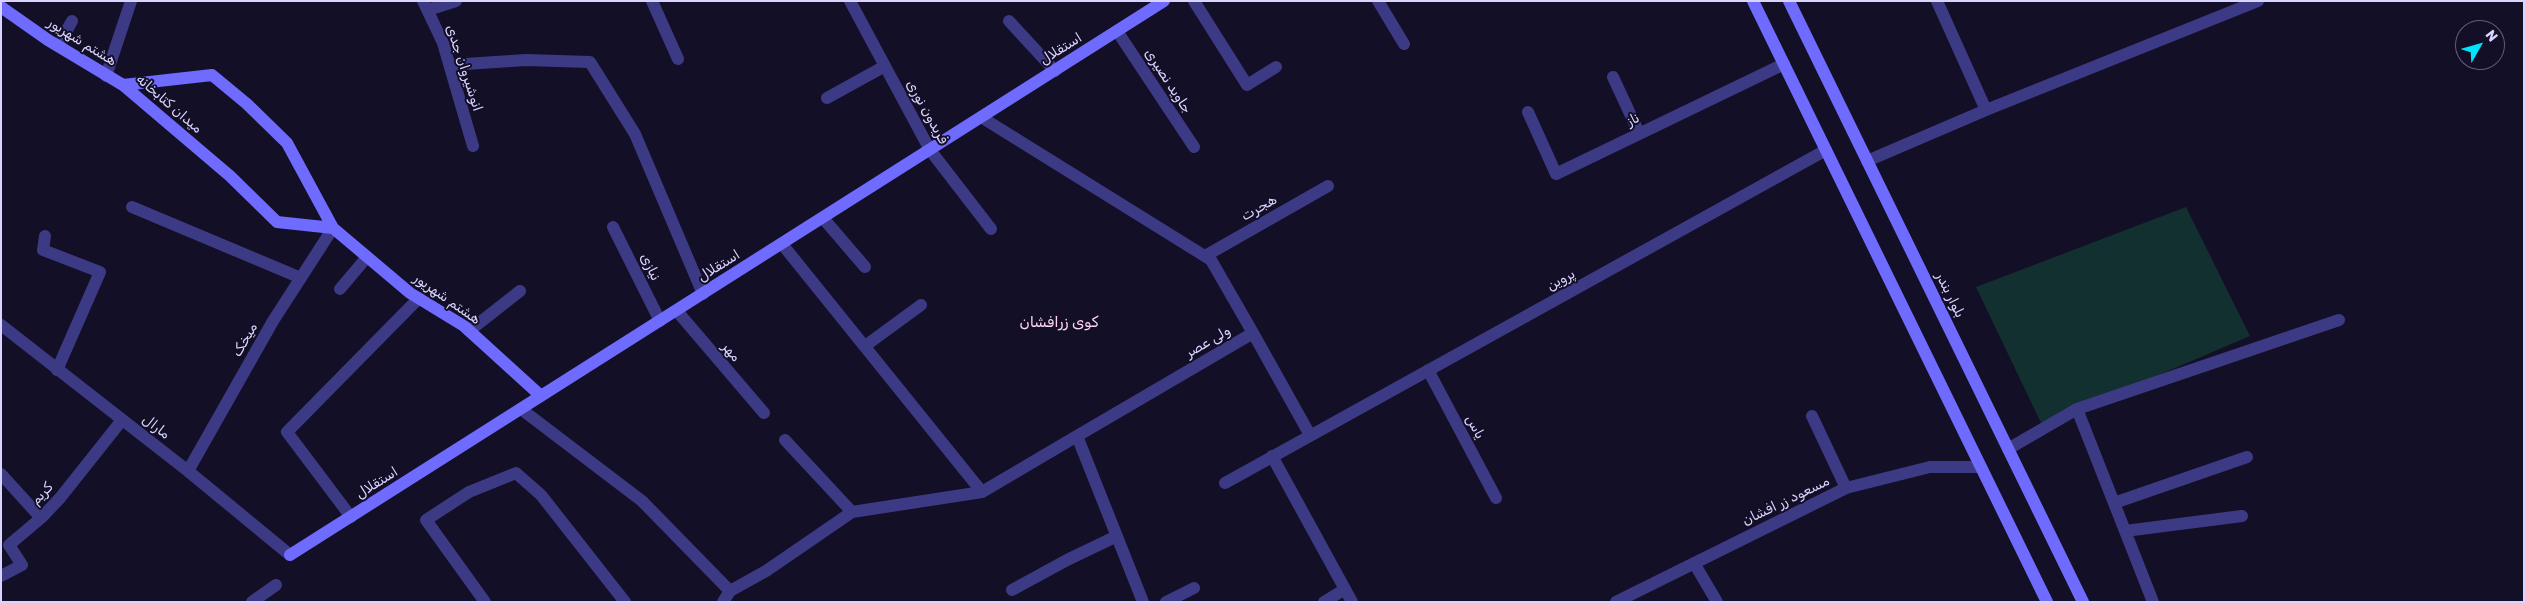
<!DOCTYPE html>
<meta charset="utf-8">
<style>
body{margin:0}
#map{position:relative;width:2525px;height:603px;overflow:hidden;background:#130f26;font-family:Rubik,sans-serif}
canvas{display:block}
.frame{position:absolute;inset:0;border:2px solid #d9d4ff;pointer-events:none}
.north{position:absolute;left:2455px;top:20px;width:50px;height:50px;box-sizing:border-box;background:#130f26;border:1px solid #625e7d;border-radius:50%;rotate:52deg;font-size:14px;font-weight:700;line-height:20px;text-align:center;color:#d9d4ff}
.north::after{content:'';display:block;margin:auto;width:18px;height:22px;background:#00e5ff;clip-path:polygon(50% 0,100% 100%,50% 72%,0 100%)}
</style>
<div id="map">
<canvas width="2525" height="603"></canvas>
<div class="frame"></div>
<div class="north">N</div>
</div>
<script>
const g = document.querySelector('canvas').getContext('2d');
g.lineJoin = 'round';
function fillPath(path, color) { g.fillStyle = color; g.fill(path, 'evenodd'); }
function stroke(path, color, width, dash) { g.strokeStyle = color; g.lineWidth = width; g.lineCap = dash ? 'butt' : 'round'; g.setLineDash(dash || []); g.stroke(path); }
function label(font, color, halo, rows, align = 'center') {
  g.font = font + ' Rubik,Vazirmatn,sans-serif'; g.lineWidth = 4; g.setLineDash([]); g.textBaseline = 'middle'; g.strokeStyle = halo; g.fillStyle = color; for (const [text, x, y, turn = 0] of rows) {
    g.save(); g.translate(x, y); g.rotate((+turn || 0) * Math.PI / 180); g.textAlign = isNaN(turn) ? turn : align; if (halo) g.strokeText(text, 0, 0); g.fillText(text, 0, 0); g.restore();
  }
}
fillPath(new Path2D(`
 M 2186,207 L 2250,336 L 2042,425 L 1976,287 Z`), '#12302f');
stroke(new Path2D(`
 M 423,1 L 443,43 L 473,146
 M 652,1 L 678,59
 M 850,1 L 930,150 L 991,229
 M 1194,1 L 1247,85 L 1276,67
 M 1378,1 L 1404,44
 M 1937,1 L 1986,110
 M 428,10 L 456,1
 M 1009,21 L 1055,71
 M 1117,31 L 1194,147
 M 58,46 L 72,21
 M 450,65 L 526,60 L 590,62 L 635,134 L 703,294
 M 106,76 L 131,1
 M 1613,77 L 1639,133
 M 827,98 L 885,66
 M 1528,112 L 1556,174 L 1784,64
 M 981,117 L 1211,260 L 1253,333
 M 1867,161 L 1986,110 L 2258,1
 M 132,207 L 301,278
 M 823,218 L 865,267
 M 613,227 L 660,321
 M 45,236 L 43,250 L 100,272 L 57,370
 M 782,244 L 982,492
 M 1205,256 L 1328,186
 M 340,289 L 367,257
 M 677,311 L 764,413
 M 1,325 L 188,471 L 290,555
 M 469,331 L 520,291
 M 865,346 L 921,305
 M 1428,370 L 1496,498
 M 521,409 L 642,501 L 730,591 L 723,602
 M 2077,409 L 2153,602
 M 1812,416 L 1846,488
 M 785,440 L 852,512
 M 2008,449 L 2077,409 L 2339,320
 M 1272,456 L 1352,602
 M 188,471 L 273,321 L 333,228
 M 1,474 L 41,518
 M 1225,483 L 1826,150
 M 2114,503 L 2247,457
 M 351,517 L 287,432 L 419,298
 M 2125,531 L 2242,516
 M 1694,563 L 1717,602
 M 1,576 L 22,565 L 9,545 L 41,518 L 60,498 L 122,420
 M 1012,590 L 1067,560 L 1117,536
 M 730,591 L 766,571 L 852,512 L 982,492 L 1077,436
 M 252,602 L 276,585
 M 485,602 L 426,520 L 469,492 L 516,473 L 541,495 L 625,602
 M 1143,602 L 1077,436 L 1253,333 L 1310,435
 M 1166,602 L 1194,588
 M 1324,602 L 1345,589
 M 1616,602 L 1846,488 L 1930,467 L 1981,467`), '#3d3a85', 12);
stroke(new Path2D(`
 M 1753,1 L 2047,602
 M 1789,1 L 2083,602
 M 1,7 L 48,40 L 123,85
 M 333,228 L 277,222 L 230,176 L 123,85 L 212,75 L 247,104 L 287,143 L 333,228 L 410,293 L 464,326 L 541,396
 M 290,555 L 1164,1`), '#6f6bff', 12);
label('14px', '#d9d4ff', '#130f26', [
 ["هشتم شهریور",82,42,32],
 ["استقلال",1061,49,-32],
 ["انوشیروان جدی",464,68,72],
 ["جاوید نصیری",1168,81,57],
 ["میدان کتابخانه",169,104,41],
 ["فریدون نوری",927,112,61],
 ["ناز",1633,120,-26],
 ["هجرت",1259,208,-30],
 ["استقلال",719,266,-32],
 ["نیازی",650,267,64],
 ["پروین",1561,280,-29],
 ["بلوار بندر",1950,295,64],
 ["هشتم شهریور",447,299,35],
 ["میخک",245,340,-60],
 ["ولی عصر",1208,342,-30],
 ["مهر",731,352,50],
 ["مارال",156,427,38],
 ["یاس",1475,427,62],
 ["استقلال",377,483,-32],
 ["کریم",42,494,-47],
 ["مسعود زر افشان",1786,501,-26]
]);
label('15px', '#ffd6f0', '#130f26', [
 ["کوی زرافشان",1059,323]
]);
</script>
